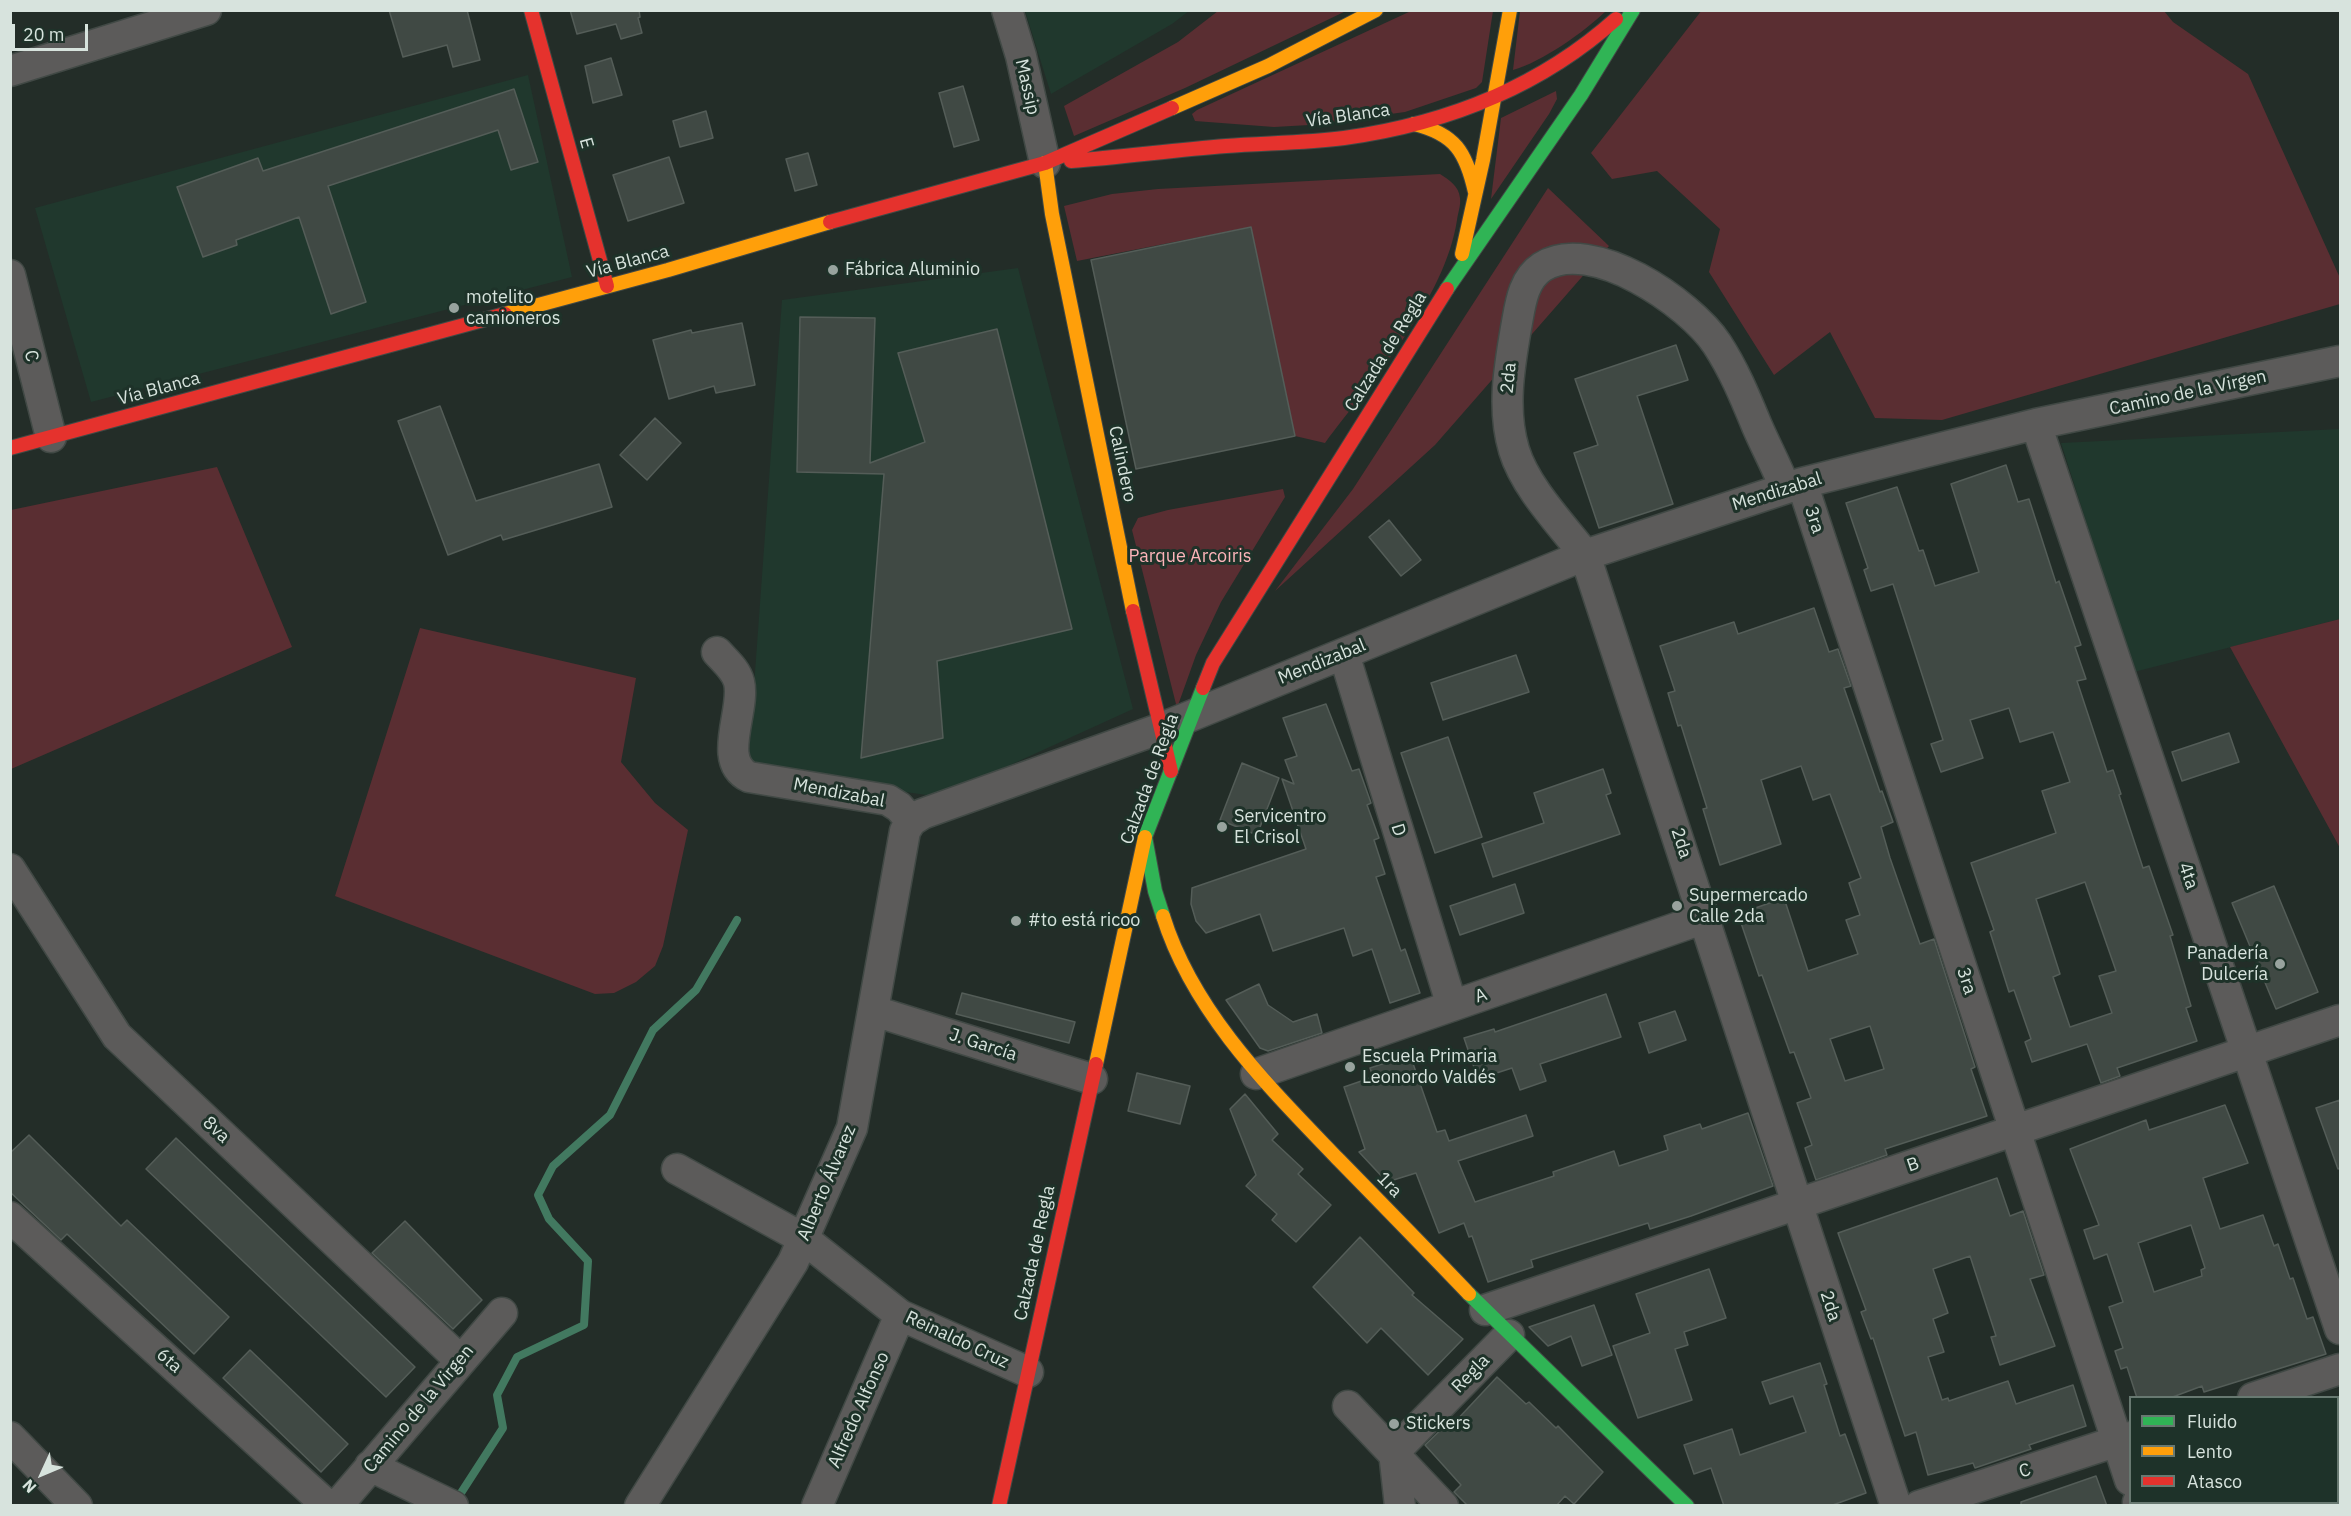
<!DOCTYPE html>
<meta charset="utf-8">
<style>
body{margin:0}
#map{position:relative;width:2351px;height:1516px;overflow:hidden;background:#232d28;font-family:"IBM Plex Sans",sans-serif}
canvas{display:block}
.frame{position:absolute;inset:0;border:12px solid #d7e3dd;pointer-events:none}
.legend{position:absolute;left:2129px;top:1396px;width:210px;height:108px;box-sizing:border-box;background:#1e3229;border:2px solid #687971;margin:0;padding:8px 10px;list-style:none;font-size:18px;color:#d7e3dd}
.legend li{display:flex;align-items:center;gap:12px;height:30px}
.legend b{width:30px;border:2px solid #687971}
.north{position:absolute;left:12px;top:1444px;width:60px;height:60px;-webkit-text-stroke:4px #1e3229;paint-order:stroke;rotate:226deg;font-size:16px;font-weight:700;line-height:24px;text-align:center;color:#d7e3dd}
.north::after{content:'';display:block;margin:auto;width:21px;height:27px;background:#d7e3dd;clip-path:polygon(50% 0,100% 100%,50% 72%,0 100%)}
.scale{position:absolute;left:12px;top:24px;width:76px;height:27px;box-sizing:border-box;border:3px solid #d7e3dd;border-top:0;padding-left:8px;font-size:18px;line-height:21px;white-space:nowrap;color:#d7e3dd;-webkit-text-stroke:4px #1e3229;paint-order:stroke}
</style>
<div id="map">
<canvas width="2351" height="1516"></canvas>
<div class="frame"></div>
<ul class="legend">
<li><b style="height:8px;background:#30b455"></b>Fluido</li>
<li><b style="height:8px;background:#ff9f0a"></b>Lento</li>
<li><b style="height:8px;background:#e5322d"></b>Atasco</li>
</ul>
<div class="north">N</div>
<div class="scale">20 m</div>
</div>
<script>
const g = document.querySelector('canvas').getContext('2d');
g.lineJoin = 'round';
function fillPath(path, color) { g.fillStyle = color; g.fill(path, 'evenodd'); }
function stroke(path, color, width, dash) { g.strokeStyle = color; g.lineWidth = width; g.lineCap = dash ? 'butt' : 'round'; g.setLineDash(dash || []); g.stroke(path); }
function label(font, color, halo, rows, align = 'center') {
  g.font = font + ' "IBM Plex Sans",sans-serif'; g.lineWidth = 6; g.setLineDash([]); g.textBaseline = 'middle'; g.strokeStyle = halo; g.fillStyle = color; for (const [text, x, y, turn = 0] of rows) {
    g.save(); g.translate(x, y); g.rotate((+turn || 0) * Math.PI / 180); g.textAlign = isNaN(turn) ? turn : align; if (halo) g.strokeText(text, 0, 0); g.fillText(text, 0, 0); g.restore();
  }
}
fillPath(new Path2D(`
 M 1025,11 L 1025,10 L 1189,11 L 1172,24 L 1051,94 Z
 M 528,75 L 572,277 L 91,402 L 35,208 Z
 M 1018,268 L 1133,709 L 940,797 L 748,769 L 782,300 Z
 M 2340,429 L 2340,619 L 2134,672 L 2061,443 Z`), '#20382d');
fillPath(new Path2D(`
 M 1702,10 L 2164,11 L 2173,22 L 2248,74 L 2340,278 L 2340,304 L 1942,420 L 1875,418 L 1830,332 L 1774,375 L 1709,272 L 1720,229 L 1657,171 L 1612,179 L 1591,153 Z
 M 1218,11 L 1346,11 L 1185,88 L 1074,136 L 1064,106 L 1178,42 Z
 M 1411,11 L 1493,11 L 1482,82 L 1476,88 L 1405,112 L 1309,125 L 1274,127 L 1195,121 L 1192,114 L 1197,110 Z
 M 1520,11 L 1606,11 C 1584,32 1542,62 1513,70 Z
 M 1556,91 L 1557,99 L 1549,114 L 1491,199 L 1501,118 Z
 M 1440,174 C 1449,180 1459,186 1460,198 C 1461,205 1458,213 1457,220 C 1445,299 1372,380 1325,443 L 1295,436 L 1251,227 L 1077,261 L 1064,206 L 1112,194 L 1158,189 Z
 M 1548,188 L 1609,246 L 1435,445 L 1275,591 L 1353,489 Z
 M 217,467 L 292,647 L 11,769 L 11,510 Z
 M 1283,489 L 1285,497 L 1221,602 L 1196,655 L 1177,708 L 1132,530 L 1138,518 L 1168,510 Z
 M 2340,619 L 2340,848 L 2230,647 Z
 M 420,628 L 636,678 L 621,762 L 655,803 L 688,830 L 663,946 L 655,966 L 636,982 L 614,993 L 595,994 L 335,896 Z`), '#5a2e32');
stroke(new Path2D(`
 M 459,1496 L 503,1428 L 497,1395 L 517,1357 L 584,1325 L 588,1261 L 549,1219 L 538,1195 L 553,1166 L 610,1115 L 653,1030 L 696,990 L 737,920`), '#427960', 8);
const building = new Path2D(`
 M 389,10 L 467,10 L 480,60 L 453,67 L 447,45 L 403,57 Z
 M 570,10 L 639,10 L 640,17 L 638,18 L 642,33 L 621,39 L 616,24 L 577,34 Z
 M 611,58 L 622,95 L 593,103 L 585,66 Z
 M 963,86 L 979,140 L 954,147 L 939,93 Z
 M 514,89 L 538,162 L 511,170 L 498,130 L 328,186 L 366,302 L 331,314 L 299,217 L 236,240 L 237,245 L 203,257 L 177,187 L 258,158 L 263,171 Z
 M 706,111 L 713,138 L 680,147 L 673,121 Z
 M 808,153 L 817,185 L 795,191 L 786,159 Z
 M 669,157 L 684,203 L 628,221 L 613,175 Z
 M 1251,227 L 1295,436 L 1136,469 L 1091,260 Z
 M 800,317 L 875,318 L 870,463 L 925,442 L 898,353 L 997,329 L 1072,629 L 937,661 L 943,738 L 861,758 L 884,474 L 797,472 Z
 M 742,323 L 755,385 L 716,393 L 714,386 L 669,399 L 653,340 L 691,330 L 692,333 Z
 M 1676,345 L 1688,380 L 1637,396 L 1673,504 L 1599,528 L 1574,453 L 1598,445 L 1575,379 Z
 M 440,406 L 476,501 L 599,464 L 612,507 L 503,540 L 501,535 L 448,555 L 398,421 Z
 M 655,418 L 681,443 L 647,480 L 620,455 Z
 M 2006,465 L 2018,502 L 2029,499 L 2056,583 L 2059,581 L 2081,645 L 2075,647 L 2086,679 L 2077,681 L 2107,772 L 2113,770 L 2121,794 L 2119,795 L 2143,868 L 2149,866 L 2173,935 L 2170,936 L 2191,1006 L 2186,1008 L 2197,1041 L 2117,1068 L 2120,1076 L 2101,1083 L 2087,1044 L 2032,1062 L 2025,1042 L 2031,1039 L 2014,990 L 2009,992 L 1990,932 L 1994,930 L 1971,863 L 2056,833 L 2042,791 L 2070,782 L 2053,732 L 2020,742 L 2009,708 L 1970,720 L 1983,758 L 1941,772 L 1931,744 L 1943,740 L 1893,584 L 1871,591 L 1864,570 L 1868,568 L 1846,503 L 1897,487 L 1919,551 L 1923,550 L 1935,586 L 1979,572 L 1951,484 ZM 2085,882 L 2116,971 L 2099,976 L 2112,1013 L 2070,1027 L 2053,977 L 2060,974 L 2036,899 Z
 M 1389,520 L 1421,560 L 1401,576 L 1369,537 Z
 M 1814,608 L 1829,652 L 1838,649 L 1840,655 L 1851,686 L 1844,688 L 1880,792 L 1882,791 L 1893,822 L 1881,827 L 1890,858 L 1920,944 L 1934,939 L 1975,1067 L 1971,1069 L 1987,1116 L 1885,1149 L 1887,1155 L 1816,1180 L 1805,1148 L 1812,1145 L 1797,1103 L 1811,1098 L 1794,1052 L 1790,1053 L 1762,975 L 1759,976 L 1738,914 L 1784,898 L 1808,971 L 1858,954 L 1846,920 L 1860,915 L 1849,883 L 1861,878 L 1830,794 L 1813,800 L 1801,766 L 1761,780 L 1781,844 L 1720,865 L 1703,809 L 1707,808 L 1681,725 L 1678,726 L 1668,693 L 1675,691 L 1660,646 L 1734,622 L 1738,634 ZM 1870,1026 L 1884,1069 L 1845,1081 L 1830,1039 Z
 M 1516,655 L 1529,692 L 1443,720 L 1431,683 Z
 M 1326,704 L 1352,771 L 1359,769 L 1371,803 L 1367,805 L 1379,838 L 1374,840 L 1385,874 L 1376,877 L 1401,951 L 1405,949 L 1420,993 L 1390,1003 L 1372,949 L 1353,956 L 1344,928 L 1273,951 L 1260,914 L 1206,933 L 1196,921 L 1191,904 L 1192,888 L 1306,849 L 1282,779 L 1294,784 L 1285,760 L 1297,756 L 1283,718 Z
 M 2229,733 L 2239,762 L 2182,781 L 2172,752 Z
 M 1448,737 L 1482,837 L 1435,853 L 1401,753 Z
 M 1242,763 L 1279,778 L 1257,835 L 1220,820 Z
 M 1603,769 L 1611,793 L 1606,795 L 1620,834 L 1493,877 L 1482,844 L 1544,823 L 1534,793 Z
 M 1515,884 L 1524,913 L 1460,935 L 1450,906 Z
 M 2274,886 L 2318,992 L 2276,1009 L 2232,903 Z
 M 1259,984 L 1268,1005 L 1293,1022 L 1317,1014 L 1322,1033 L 1268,1051 L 1260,1048 L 1226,1000 Z
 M 962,993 L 1075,1022 L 1069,1043 L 956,1014 Z
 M 1606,994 L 1621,1037 L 1540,1064 L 1546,1081 L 1520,1090 L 1512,1068 L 1478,1079 L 1464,1038 L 1494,1029 L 1495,1032 Z
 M 1675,1011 L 1686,1040 L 1649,1053 L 1639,1023 Z
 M 1410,1055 L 1437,1132 L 1445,1130 L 1449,1141 L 1526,1115 L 1533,1136 L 1458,1161 L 1475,1202 L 1554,1176 L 1553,1172 L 1614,1151 L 1619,1166 L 1668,1150 L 1664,1136 L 1700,1124 L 1702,1129 L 1748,1113 L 1773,1186 L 1691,1216 L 1650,1229 L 1648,1223 L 1531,1260 L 1533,1267 L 1488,1282 L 1472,1236 L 1469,1237 L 1464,1223 L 1439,1233 L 1416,1173 L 1387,1182 L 1359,1152 L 1365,1149 L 1344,1087 L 1373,1077 L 1370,1068 Z
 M 1137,1073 L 1190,1086 L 1180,1124 L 1128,1111 Z
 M 1245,1094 L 1278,1134 L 1272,1140 L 1303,1169 L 1298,1174 L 1331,1205 L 1296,1242 L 1272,1220 L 1277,1214 L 1246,1186 L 1256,1175 L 1230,1109 Z
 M 2340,1100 L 2340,1168 L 2338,1169 L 2316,1108 Z
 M 2225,1105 L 2248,1163 L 2203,1178 L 2220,1229 L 2263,1215 L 2274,1246 L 2278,1244 L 2290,1279 L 2293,1278 L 2307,1319 L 2313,1317 L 2326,1354 L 2204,1392 L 2202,1386 L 2170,1398 L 2137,1398 L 2127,1367 L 2121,1369 L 2115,1351 L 2123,1348 L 2109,1307 L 2123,1302 L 2107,1254 L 2094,1259 L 2084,1230 L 2099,1225 L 2070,1149 L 2146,1120 L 2149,1130 ZM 2191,1225 L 2205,1268 L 2201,1270 L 2202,1276 L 2154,1292 L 2138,1243 Z
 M 29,1135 L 121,1226 L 127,1220 L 229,1317 L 194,1354 L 67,1234 L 61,1240 L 10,1192 L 10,1153 Z
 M 176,1138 L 415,1367 L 386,1397 L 146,1169 Z
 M 1997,1178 L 2010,1216 L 2023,1211 L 2044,1275 L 2030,1279 L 2055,1346 L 2000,1365 L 1991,1337 L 1996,1336 L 1970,1256 L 1933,1269 L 1948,1313 L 1933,1319 L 1944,1352 L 1928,1357 L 1942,1400 L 1948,1398 L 1949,1401 L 2008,1381 L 2016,1404 L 2073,1385 L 2086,1426 L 2029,1445 L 2031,1449 L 1975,1468 L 1973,1463 L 1928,1475 L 1916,1432 L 1905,1436 L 1873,1338 L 1871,1339 L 1861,1312 L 1866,1310 L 1838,1233 Z
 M 405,1221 L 482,1300 L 453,1329 L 372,1253 Z
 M 1360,1237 L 1414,1293 L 1412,1295 L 1463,1339 L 1428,1375 L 1381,1328 L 1367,1343 L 1313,1287 Z
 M 1709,1269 L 1726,1318 L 1684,1332 L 1688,1345 L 1675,1349 L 1692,1400 L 1638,1418 L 1613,1346 L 1650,1333 L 1636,1294 Z
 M 1594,1305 L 1612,1355 L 1582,1366 L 1571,1336 L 1548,1346 L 1529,1327 Z
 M 250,1350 L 348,1444 L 321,1472 L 223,1378 Z
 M 1820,1363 L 1827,1384 L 1824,1385 L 1840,1436 L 1845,1434 L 1866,1493 L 1830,1506 L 1724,1506 L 1711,1468 L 1694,1474 L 1684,1445 L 1732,1429 L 1740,1455 L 1806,1432 L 1793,1396 L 1770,1404 L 1762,1382 Z
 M 1497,1377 L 1526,1404 L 1529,1402 L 1556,1428 L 1558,1426 L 1603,1472 L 1574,1504 L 1565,1496 L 1556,1506 L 1468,1506 L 1454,1492 L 1461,1485 L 1425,1445 L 1451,1420 L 1454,1423 Z
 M 2096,1476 L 2107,1506 L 2021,1506 L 2021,1502 Z`);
fillPath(building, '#404944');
stroke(building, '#545d58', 1.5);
const street = new Path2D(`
 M 1007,10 L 1021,56 L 1045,163
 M 10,71 L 206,10
 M 10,275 L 51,437
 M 2036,424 L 2340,1329
 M 1802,483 L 2130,1480
 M 1785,488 C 1777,467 1766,447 1757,426 C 1745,397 1734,370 1717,344 C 1690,303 1591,235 1542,267 C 1522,280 1520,307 1516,328 C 1509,368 1502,410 1514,450 C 1525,487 1561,524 1585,555 L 1896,1506
 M 717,652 C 725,661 736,670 739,682 C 746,710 716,761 749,777 L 888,800 L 899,807 L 911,821
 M 1344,654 L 1452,1006
 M 10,869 L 117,1036 L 460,1360
 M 874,1011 L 1092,1079
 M 1256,1074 L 1705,918
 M 677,1169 L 804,1239 L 900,1315 L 1028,1372
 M 10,1217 L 328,1506
 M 1485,1310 L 2340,1020
 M 2253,1398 L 2340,1369
 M 1348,1406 L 1443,1506
 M 10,1437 L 77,1506
 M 370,1466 L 453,1506
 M 2138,1502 L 2139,1506
 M 337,1506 L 502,1313
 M 640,1506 L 793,1262 L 852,1128 L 905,831 L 911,821 L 922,814 L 1159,729 L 1585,555 L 1802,483 L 2036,424 L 2340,361
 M 817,1506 L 900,1315
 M 1400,1506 L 1394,1452 L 1509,1335
 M 1919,1506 L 2130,1437`);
const fast = new Path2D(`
 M 1447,289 L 1581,95 L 1633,10
 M 1163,916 L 1155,891 L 1145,837 L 1203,688
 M 1469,1294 L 1687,1506`);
const slow = new Path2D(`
 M 1172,108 L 1268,66 L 1376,10
 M 1414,124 C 1455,134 1466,152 1475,192
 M 1045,163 L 1052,214 L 1133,611
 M 1462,254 L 1483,160 L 1510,10
 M 505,314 L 668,270 L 830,222
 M 1163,916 C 1193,1012 1268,1086 1336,1157 C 1380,1202 1425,1248 1469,1294
 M 1096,1064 L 1145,837`);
const jam = new Path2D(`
 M 531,10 L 607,286
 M 1071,161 C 1123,157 1174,150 1226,146 C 1265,143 1305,143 1344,138 C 1445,124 1540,87 1616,19
 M 830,222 L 1045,163 L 1172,108
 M 10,448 L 505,314
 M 1133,611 L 1171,771
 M 1203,688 L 1213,663 L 1447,289
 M 999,1506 L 1096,1064`);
stroke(street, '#414945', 33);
stroke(fast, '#414945', 16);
stroke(slow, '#414945', 16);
stroke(jam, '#414945', 16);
stroke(street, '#5c5b5a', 30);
stroke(fast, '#30b455', 14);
stroke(slow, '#ff9f0a', 14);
stroke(jam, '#e5322d', 14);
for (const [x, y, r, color] of [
 [833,270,6,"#98a39e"],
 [454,308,6,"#98a39e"],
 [1222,827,6,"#98a39e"],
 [1677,906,6,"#98a39e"],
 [1016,921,6,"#98a39e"],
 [2280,964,6,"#98a39e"],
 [1350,1067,6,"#98a39e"],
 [1394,1424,6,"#98a39e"]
]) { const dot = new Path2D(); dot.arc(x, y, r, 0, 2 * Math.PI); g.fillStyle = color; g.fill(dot); stroke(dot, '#1e3229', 2); }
label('18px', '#d7e3dd', '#1e3229', [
 ["Massip",1027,87,77],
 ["Vía Blanca",1348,116,-8],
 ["E",586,143,74],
 ["Vía Blanca",628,262,-15],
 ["Calzada de Regla",1386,352,-58],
 ["C",31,356,76],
 ["2da",1509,378,-84],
 ["Vía Blanca",159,389,-15],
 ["Camino de la Virgen",2188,393,-12],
 ["Calindero",1122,464,78],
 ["Mendizabal",1777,492,-17],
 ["3ra",1814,520,72],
 ["Mendizabal",1322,662,-22],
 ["Calzada de Regla",1150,779,-70],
 ["Mendizabal",839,793,11],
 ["D",1398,830,73],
 ["2da",1681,843,72],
 ["4ta",2188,876,71],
 ["3ra",1966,981,72],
 ["A",1481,996,-19],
 ["J. García",983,1045,18],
 ["8va",216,1130,43],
 ["B",1913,1165,-19],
 ["Alberto Álvarez",827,1183,-67],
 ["1ra",1389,1185,46],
 ["Calzada de Regla",1035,1253,-78],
 ["2da",1830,1306,72],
 ["Reinaldo Cruz",957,1340,25],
 ["6ta",169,1361,42],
 ["Regla",1471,1374,-46],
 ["Camino de la Virgen",419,1409,-50],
 ["Alfredo Alfonso",859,1410,-66],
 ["C",2025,1471,-18]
]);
label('18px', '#d7e3dd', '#1e3229', [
 ["Fábrica Aluminio",845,270],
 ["motelito",466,298],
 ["camioneros",466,319],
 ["Servicentro",1234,817],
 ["El Crisol",1234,838],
 ["Supermercado",1689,896],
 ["Calle 2da",1689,917],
 ["#to está ricoo",1028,921],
 ["Panadería",2268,954,"right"],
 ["Dulcería",2268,975,"right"],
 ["Escuela Primaria",1362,1057],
 ["Leonordo Valdés",1362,1078],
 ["Stickers",1406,1424]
], 'left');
label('18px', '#fdb4b9', '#1e3229', [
 ["Parque Arcoiris",1190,557]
]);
</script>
